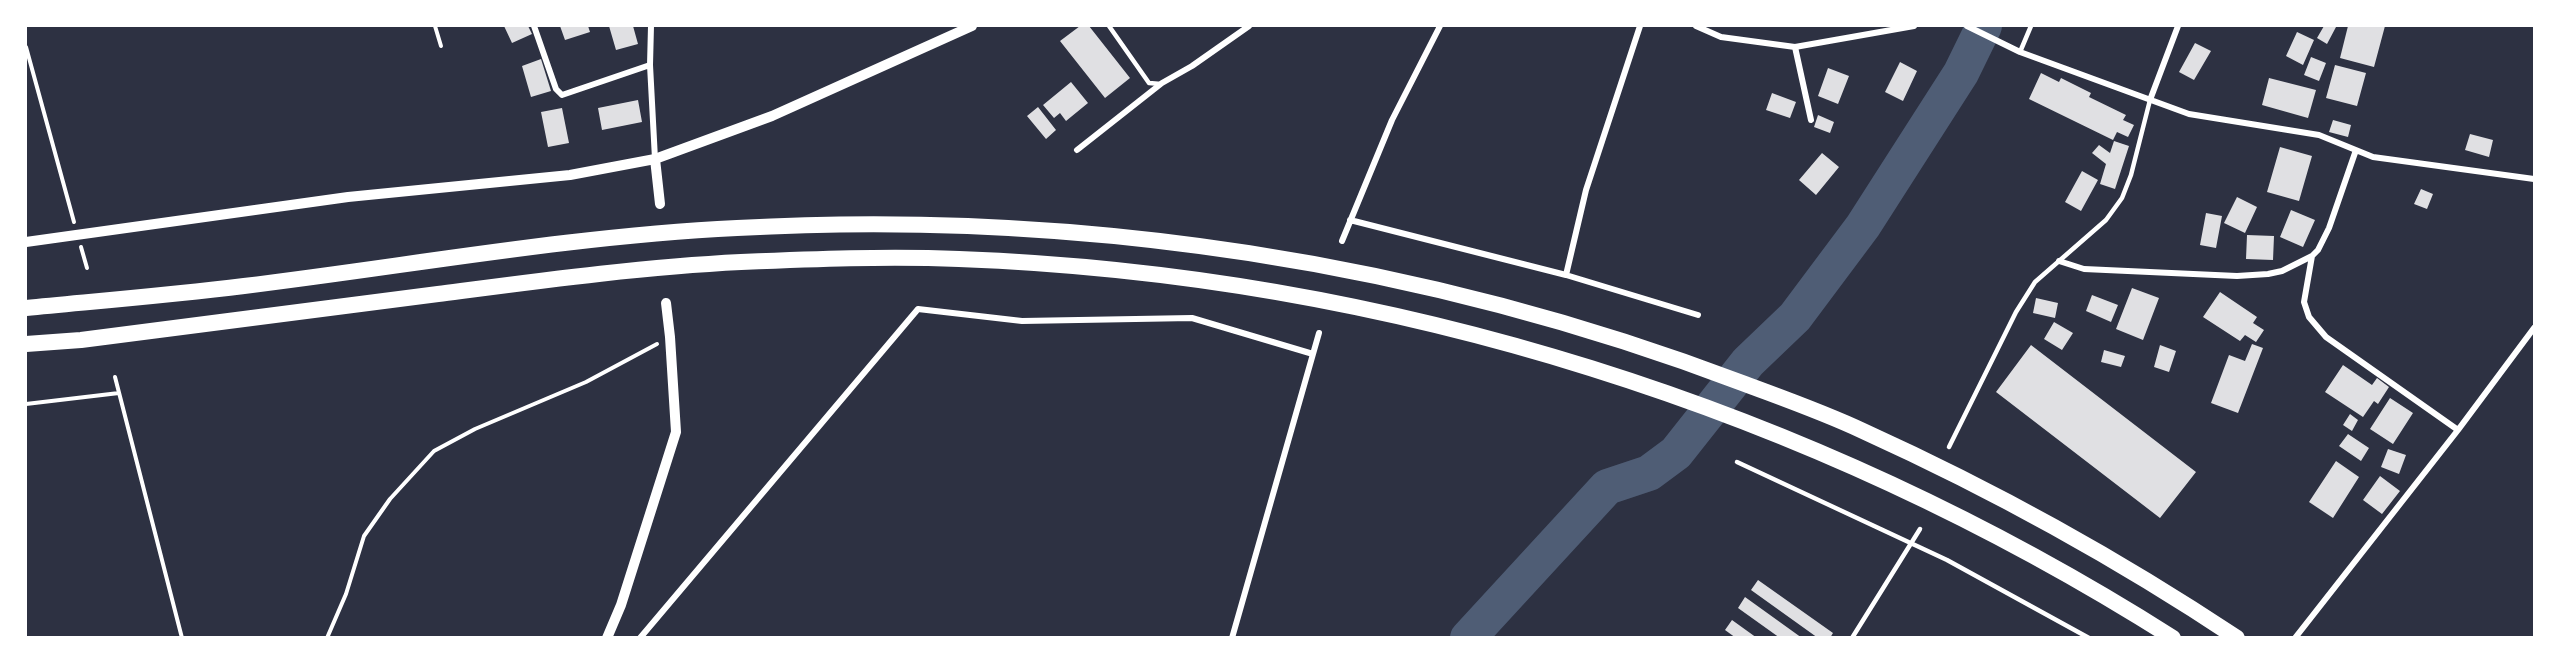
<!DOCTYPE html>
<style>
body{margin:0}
#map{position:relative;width:2560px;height:663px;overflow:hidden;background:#2d3142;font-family:Lora,serif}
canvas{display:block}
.frame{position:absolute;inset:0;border:27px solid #fff;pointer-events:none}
</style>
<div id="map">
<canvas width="2560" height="663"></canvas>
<div class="frame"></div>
</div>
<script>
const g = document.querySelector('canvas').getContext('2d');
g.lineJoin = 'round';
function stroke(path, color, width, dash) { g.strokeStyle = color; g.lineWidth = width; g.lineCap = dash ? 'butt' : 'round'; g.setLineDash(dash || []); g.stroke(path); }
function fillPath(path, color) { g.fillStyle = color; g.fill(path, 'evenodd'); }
stroke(new Path2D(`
 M 1468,638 L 1607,487 L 1649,473 L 1676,453 L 1748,362 L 1795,317 L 1863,226 L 1961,73 L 1984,26`), '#4f5d75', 36);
fillPath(new Path2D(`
 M 504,26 L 528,26 L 532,34 L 512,43 Z
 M 560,26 L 588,26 L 590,32 L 565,40 Z
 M 609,26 L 633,26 L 638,44 L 616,50 Z
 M 1080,26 L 1089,26 L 1130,78 L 1105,98 L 1060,41 Z
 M 2324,26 L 2336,27 L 2327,44 L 2317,38 Z
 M 2348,26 L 2385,26 L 2374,67 L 2340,58 Z
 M 2297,32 L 2314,40 L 2303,65 L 2286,56 Z
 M 2195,43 L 2211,51 L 2194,80 L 2179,72 Z
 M 2311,57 L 2326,63 L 2319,81 L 2304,75 Z
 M 541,59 L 551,91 L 531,97 L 522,66 Z
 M 1900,62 L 1917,71 L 1903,101 L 1885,92 Z
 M 2335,65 L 2366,73 L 2357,106 L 2326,98 Z
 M 1828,68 L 1849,76 L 1838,104 L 1818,96 Z
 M 2041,73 L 2059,82 L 2061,78 L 2091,93 L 2089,97 L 2126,115 L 2123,120 L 2134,125 L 2128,137 L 2117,132 L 2113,140 L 2029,99 Z
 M 2269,78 L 2316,90 L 2308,118 L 2262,105 Z
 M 1071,82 L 1088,103 L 1066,121 L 1060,113 L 1054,118 L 1043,105 Z
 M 1772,93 L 1796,102 L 1790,118 L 1766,110 Z
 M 638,100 L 642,122 L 602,130 L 598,108 Z
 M 1038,107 L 1056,130 L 1046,139 L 1027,116 Z
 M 562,108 L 569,143 L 548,147 L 541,112 Z
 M 1818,115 L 1834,122 L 1830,133 L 1814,127 Z
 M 2333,120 L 2351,125 L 2348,137 L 2329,132 Z
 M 2470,134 L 2493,140 L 2489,157 L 2465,150 Z
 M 2114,141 L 2129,146 L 2115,189 L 2100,184 L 2106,164 L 2092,153 L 2099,145 L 2110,153 Z
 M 2280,147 L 2312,156 L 2299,201 L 2267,192 Z
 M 1822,153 L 1839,167 L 1816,195 L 1799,180 Z
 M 2082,171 L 2098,180 L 2081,211 L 2065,202 Z
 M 2421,189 L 2433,194 L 2427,209 L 2414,204 Z
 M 2237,197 L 2257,207 L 2245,233 L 2224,223 Z
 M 2291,210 L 2315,220 L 2303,247 L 2280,237 Z
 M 2206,213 L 2222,216 L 2216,248 L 2200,245 Z
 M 2247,235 L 2274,236 L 2273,260 L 2246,259 Z
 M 2132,288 L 2159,298 L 2143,340 L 2116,329 Z
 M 2220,292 L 2257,317 L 2253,323 L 2264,330 L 2256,342 L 2245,335 L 2240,341 L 2203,317 Z
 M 2092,295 L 2118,305 L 2111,322 L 2086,311 Z
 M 2036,298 L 2058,303 L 2055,318 L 2033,313 Z
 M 2054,322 L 2073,333 L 2062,350 L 2044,339 Z
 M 2252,344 L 2263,348 L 2238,413 L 2211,403 L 2229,355 L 2245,361 Z
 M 2031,345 L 2196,472 L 2160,518 L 1996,392 Z
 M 2160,345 L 2176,351 L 2169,372 L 2154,367 Z
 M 2104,350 L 2125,356 L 2121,367 L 2101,362 Z
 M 2343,365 L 2372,385 L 2377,378 L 2389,387 L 2378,404 L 2374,401 L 2363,417 L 2325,392 Z
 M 2390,398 L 2413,413 L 2393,444 L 2370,429 Z
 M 2350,414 L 2358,420 L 2352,431 L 2343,425 Z
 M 2348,434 L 2369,448 L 2361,461 L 2339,446 Z
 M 2388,449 L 2406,455 L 2399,474 L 2381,467 Z
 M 2336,461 L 2359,477 L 2333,518 L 2309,502 Z
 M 2380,476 L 2400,491 L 2382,514 L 2363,500 Z
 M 1758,580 L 1833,633 L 1830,638 L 1818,638 L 1751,590 Z
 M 1745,597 L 1802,638 L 1780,638 L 1738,608 Z
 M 1732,620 L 1757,638 L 1736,638 L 1725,630 Z`), '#e0e0e3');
stroke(new Path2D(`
 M 435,26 L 441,46
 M 26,47 L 74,222
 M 81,247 L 87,268
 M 115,377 L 182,638
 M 26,404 L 119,393
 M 327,638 L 346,594 L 364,536 L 390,499 L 434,451 L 475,429 L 586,382 L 657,344`), '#fff', 4);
stroke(new Path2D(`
 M 1109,26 L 1149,83 L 1161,84
 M 2020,52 L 2031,26
 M 1949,447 L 2016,312 L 2035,282 L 2106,220 L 2122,198 L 2131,175 L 2150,100
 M 1737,462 L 1947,560 L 2089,638
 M 1852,638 L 1920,529`), '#fff', 4.5);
stroke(new Path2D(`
 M 534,26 L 556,89 L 562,95 L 650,65
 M 651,26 L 650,65 L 655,159
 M 1696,26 L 1721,37 L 1795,47 L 1914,26
 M 1967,26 L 2020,52 L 2189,114 L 2319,135 L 2373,157 L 2534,179
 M 1795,47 L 1811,120
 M 2150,100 L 2178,26
 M 1077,150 L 1162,83 L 1192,66 L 1249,26
 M 1350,220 L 1566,275 L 1698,315
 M 1342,241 L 1392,120 L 1440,26
 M 2312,256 L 2304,302 L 2309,317 L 2326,337 L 2458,430
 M 2059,261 L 2084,269 L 2237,276 L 2268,274 L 2282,271 L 2312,256 L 2318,250 L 2329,228 L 2356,150
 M 1566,275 L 1586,190 L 1640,26
 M 640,638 L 918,309 L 1022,321 L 1192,318 L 1313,354
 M 1232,638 L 1319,333
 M 2295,638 L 2458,430 L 2534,328`), '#fff', 6);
stroke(new Path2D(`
 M 655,159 L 660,204
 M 26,242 L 348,197 L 570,175 L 655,159 L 772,116 L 972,26
 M 607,638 L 621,605 L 676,432 L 670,337 L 666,303`), '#fff', 10);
stroke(new Path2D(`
 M 26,308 C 98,301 171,295 244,286 C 408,266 571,236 737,228 C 1079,209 1425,262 1745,384 C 1785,399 1825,413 1863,431 C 1993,490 2118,559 2237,638
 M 26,344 L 81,340 C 200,325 319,310 438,294 C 538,281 640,267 741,262 C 813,259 887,256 959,259 C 1389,275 1810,408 2173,638`), '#fff', 16);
</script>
